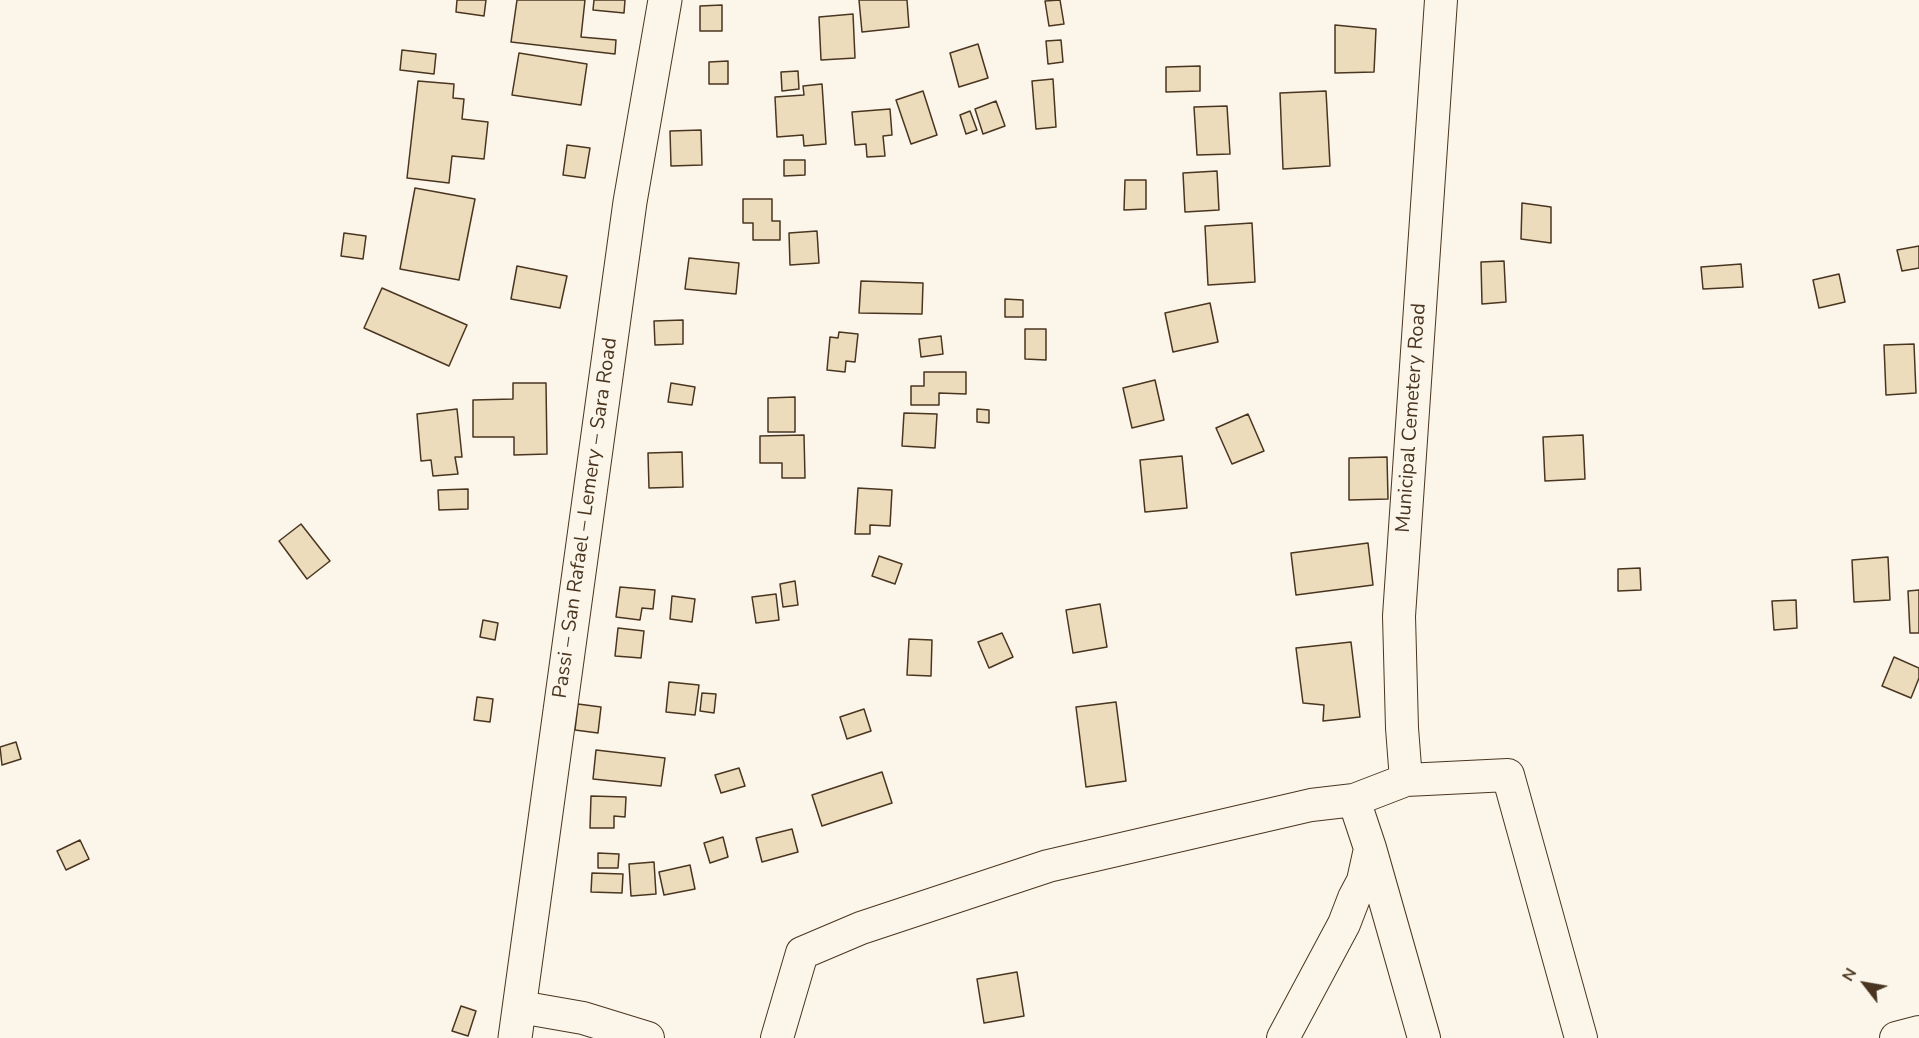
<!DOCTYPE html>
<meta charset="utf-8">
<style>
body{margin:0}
#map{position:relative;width:1919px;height:1038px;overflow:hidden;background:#fbf6e9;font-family:"Nunito Sans",sans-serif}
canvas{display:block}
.north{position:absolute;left:1835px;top:954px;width:60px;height:60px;-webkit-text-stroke:4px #fbf6e9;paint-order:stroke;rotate:301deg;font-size:16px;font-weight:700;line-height:24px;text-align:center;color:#4a3520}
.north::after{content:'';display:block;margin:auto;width:21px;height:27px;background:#4a3520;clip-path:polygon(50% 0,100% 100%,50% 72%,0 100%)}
</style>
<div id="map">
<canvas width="1919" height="1038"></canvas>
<div class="north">N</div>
</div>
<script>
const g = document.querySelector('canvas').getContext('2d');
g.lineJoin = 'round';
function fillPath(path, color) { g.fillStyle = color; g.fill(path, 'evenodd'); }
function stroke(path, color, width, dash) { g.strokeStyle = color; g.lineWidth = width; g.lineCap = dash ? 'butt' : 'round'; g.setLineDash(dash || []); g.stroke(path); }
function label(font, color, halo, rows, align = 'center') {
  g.font = font + ' "Nunito Sans",sans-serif'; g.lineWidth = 4.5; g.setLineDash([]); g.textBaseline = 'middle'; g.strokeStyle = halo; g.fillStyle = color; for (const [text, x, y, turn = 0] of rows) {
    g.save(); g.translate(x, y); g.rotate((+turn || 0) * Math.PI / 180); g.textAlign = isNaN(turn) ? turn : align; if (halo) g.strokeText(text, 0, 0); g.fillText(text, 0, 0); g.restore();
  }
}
const building = new Path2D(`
 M 457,0 L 486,0 L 484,16 L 456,12 Z
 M 517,0 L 585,0 L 581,37 L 616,40 L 615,54 L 511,42 Z
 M 594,0 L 625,0 L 624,13 L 593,10 Z
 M 859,0 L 907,0 L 909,27 L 862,32 Z
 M 1060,0 L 1064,24 L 1049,26 L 1045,1 Z
 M 722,5 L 722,31 L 700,31 L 700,6 Z
 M 853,14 L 855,58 L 821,60 L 819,17 Z
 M 1335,25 L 1376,29 L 1374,72 L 1335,73 Z
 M 1061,40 L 1063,62 L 1048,64 L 1046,41 Z
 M 978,44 L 988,78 L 959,87 L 950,53 Z
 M 402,50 L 436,54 L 434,74 L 400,70 Z
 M 519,53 L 587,64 L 581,105 L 512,95 Z
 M 728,61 L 728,84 L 709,84 L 709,62 Z
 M 1200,66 L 1200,91 L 1166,92 L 1166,67 Z
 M 798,71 L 799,89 L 782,91 L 781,72 Z
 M 1053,79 L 1056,127 L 1036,129 L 1032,81 Z
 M 418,81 L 454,84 L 453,98 L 464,99 L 462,119 L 488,122 L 484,159 L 452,156 L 449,183 L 407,178 Z
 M 822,84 L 826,144 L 804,146 L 803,135 L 777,137 L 775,97 L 804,95 L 803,86 Z
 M 923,91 L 937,135 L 911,144 L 896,100 Z
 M 1326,91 L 1330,166 L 1283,169 L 1280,93 Z
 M 996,101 L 1005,126 L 983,134 L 975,109 Z
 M 1227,106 L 1230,154 L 1197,155 L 1194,107 Z
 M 890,109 L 892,135 L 883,136 L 885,156 L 867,157 L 866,144 L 855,145 L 852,112 Z
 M 970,111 L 977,130 L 966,134 L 960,115 Z
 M 701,130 L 702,165 L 671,166 L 670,131 Z
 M 567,145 L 590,148 L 585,178 L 563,175 Z
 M 784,160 L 805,160 L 805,175 L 784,176 Z
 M 1217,171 L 1219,210 L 1185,212 L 1183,173 Z
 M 1125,180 L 1146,180 L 1146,209 L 1124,210 Z
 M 415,188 L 475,199 L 459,280 L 400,269 Z
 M 743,199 L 772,199 L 772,221 L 780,221 L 780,240 L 753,240 L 753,223 L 743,223 Z
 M 1522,203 L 1551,207 L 1551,243 L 1521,239 Z
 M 1252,223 L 1255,282 L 1208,285 L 1205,226 Z
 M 817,231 L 819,263 L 790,265 L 789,233 Z
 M 344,233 L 366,236 L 363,259 L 341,256 Z
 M 1919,246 L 1919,268 L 1902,271 L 1897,250 Z
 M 689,258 L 739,263 L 736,294 L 685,289 Z
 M 1504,261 L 1506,302 L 1482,304 L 1481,262 Z
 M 1741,264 L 1743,287 L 1703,289 L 1701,267 Z
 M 517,266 L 567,276 L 560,308 L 511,299 Z
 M 1839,274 L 1845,302 L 1819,308 L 1813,280 Z
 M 861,281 L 923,283 L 922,314 L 859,313 Z
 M 382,288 L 467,325 L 449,366 L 364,328 Z
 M 1005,299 L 1023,300 L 1023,317 L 1005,317 Z
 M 1210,303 L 1218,342 L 1173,352 L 1165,313 Z
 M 683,320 L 683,344 L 655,345 L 654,321 Z
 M 1025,329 L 1046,329 L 1046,360 L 1025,359 Z
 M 839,332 L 858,334 L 855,362 L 846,361 L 845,372 L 827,370 L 830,337 L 838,338 Z
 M 941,336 L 943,354 L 921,357 L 919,339 Z
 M 1914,344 L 1916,393 L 1886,395 L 1884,345 Z
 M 924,372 L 966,372 L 966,394 L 939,393 L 939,405 L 911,405 L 911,386 L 924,386 Z
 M 1155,380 L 1164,420 L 1132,428 L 1123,388 Z
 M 513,383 L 546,383 L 547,454 L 514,455 L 514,437 L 473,437 L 473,400 L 513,399 Z
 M 671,383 L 695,387 L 692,405 L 668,402 Z
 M 795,397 L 795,432 L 768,432 L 768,398 Z
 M 457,409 L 462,457 L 455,457 L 458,474 L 433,476 L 431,460 L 421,461 L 417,414 Z
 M 977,409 L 989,410 L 989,423 L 977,422 Z
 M 904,413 L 937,414 L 935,448 L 902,446 Z
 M 1248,414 L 1264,451 L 1232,464 L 1216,428 Z
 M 804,435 L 805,478 L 782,478 L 782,463 L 760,463 L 760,436 Z
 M 1583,435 L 1585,479 L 1545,481 L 1543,437 Z
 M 682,452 L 683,487 L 649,488 L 648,453 Z
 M 1182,456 L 1187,508 L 1145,512 L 1140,460 Z
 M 1387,457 L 1388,499 L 1349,500 L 1349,458 Z
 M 858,488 L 892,490 L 890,526 L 870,525 L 870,534 L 855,534 Z
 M 468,489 L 468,509 L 439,510 L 438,490 Z
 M 301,524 L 330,561 L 307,579 L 279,541 Z
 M 1368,543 L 1373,585 L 1296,595 L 1291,553 Z
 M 879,556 L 902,564 L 895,584 L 872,576 Z
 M 1888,557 L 1890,600 L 1854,602 L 1852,560 Z
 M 1640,568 L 1641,590 L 1618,591 L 1618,569 Z
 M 795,581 L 798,605 L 783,607 L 780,584 Z
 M 620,587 L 655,590 L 653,609 L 642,608 L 640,620 L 616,617 Z
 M 1919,590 L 1919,633 L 1910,633 L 1908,591 Z
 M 776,594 L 779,620 L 756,623 L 752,597 Z
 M 672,596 L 695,599 L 692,622 L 670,619 Z
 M 1796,600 L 1797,628 L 1774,630 L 1772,601 Z
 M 1100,604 L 1107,647 L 1073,653 L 1066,610 Z
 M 483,620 L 498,623 L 495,640 L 480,637 Z
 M 618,628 L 644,631 L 641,658 L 615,656 Z
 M 1002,633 L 1013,657 L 989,668 L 978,642 Z
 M 909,639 L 932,640 L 931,676 L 907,675 Z
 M 1351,642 L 1360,717 L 1323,721 L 1324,705 L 1303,703 L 1296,648 Z
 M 1894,657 L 1919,668 L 1919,678 L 1911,698 L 1882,686 Z
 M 669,682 L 699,685 L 695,715 L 666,712 Z
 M 702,693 L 716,694 L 714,713 L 700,711 Z
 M 477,697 L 493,699 L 490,722 L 474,720 Z
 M 1116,702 L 1126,781 L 1086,787 L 1076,707 Z
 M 578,704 L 601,707 L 598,733 L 575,730 Z
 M 864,709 L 871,731 L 847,739 L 840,717 Z
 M 16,742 L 21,759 L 2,765 L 0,747 Z
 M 596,750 L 665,758 L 661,786 L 593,779 Z
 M 739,768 L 745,786 L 721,793 L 715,775 Z
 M 882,772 L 892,803 L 822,826 L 812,795 Z
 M 591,796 L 626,797 L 625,817 L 614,816 L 614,828 L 590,828 Z
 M 792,829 L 798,852 L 762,862 L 756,838 Z
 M 723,837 L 728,857 L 710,863 L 704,843 Z
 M 80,840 L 89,859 L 66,870 L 57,851 Z
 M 598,853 L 619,854 L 618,868 L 598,868 Z
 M 654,862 L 656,894 L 631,896 L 629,864 Z
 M 690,865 L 695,889 L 664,895 L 659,872 Z
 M 592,873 L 623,874 L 622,893 L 591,892 Z
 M 1017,972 L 1024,1016 L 984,1023 L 977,979 Z
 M 461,1006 L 476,1011 L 468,1036 L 452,1031 Z`);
fillPath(building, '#ecdcbc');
stroke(building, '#4a3520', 1.5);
const street = new Path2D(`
 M 1406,780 L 1508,775 L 1581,1038
 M 1354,800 L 1406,780 L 1402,728 L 1399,616 L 1441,0
 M 520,1007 L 583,1018 L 648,1038
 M 777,1038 L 802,953 L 861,928 L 1048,866 L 1311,805 L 1354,800 L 1370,848 L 1424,1038
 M 1283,1038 L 1344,924 L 1354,898 L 1363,881 L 1370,849
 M 1896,1038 L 1919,1032`);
const primary = new Path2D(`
 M 515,1038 L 630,202 L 665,0`);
stroke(street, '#4a3520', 34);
stroke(primary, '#4a3520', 35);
stroke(street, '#fbf6e9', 32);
stroke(primary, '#fbf6e9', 33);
label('20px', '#4a3520', '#fbf6e9', [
 ["Municipal Cemetery Road",1412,418,-86],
 ["Passi – San Rafael – Lemery – Sara Road",586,518,-82]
]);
</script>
